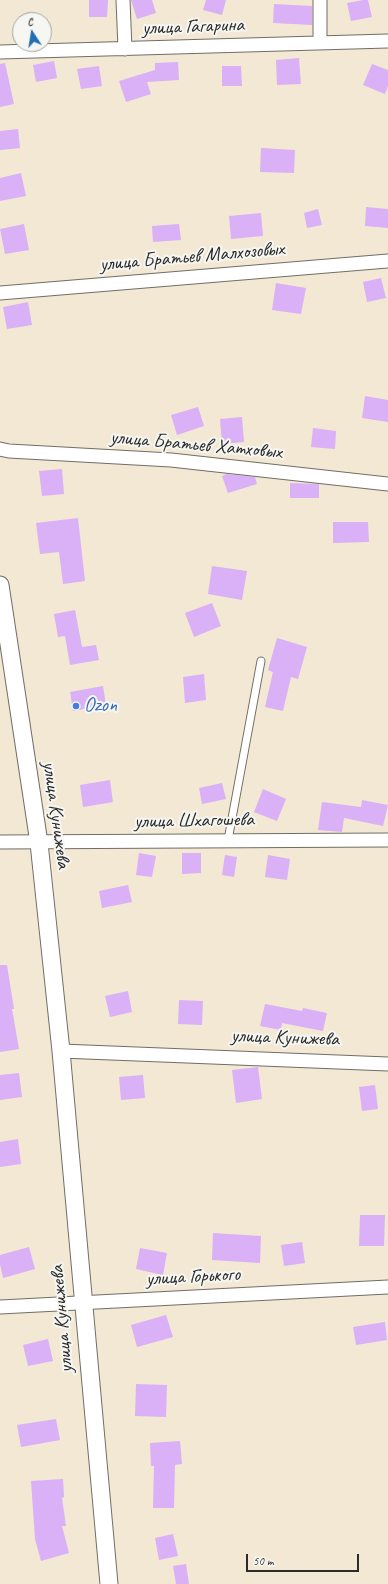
<!DOCTYPE html>
<meta charset="utf-8">
<style>
body{margin:0}
#map{position:relative;width:388px;height:1584px;overflow:hidden;background:#f2e8d4;font-family:Caveat,sans-serif}
canvas{display:block}
.north{position:absolute;left:12px;top:12px;width:40px;height:40px;box-sizing:border-box;background:#f6f6f2;border:1px solid #a5a5a2;border-radius:50%;rotate:348deg;font-size:11px;font-weight:700;line-height:16px;text-align:center;color:#2b2b2b}
.north::after{content:'';display:block;margin:auto;width:14px;height:18px;background:#1f6fb2;clip-path:polygon(50% 0,100% 100%,50% 72%,0 100%)}
.scale{position:absolute;left:246px;top:1554px;width:113px;height:18px;box-sizing:border-box;border:2px solid #2b2b2b;border-top:0;padding-left:5px;font-size:12px;line-height:14px;white-space:nowrap;color:#2b2b2b;-webkit-text-stroke:3px #f6f6f2;paint-order:stroke}
</style>
<div id="map">
<canvas width="388" height="1584"></canvas>
<div class="north">С</div>
<div class="scale">50 m</div>
</div>
<script>
const g = document.querySelector('canvas').getContext('2d');
g.lineJoin = 'round';
function fillPath(path, color) { g.fillStyle = color; g.fill(path, 'evenodd'); }
function stroke(path, color, width, dash) { g.strokeStyle = color; g.lineWidth = width; g.lineCap = dash ? 'butt' : 'round'; g.setLineDash(dash || []); g.stroke(path); }
function label(font, color, halo, rows, align = 'center') {
  g.font = font + ' Caveat,sans-serif'; g.lineWidth = 4; g.setLineDash([]); g.textBaseline = 'middle'; g.strokeStyle = halo; g.fillStyle = color; for (const [text, x, y, turn = 0] of rows) {
    g.save(); g.translate(x, y); g.rotate((+turn || 0) * Math.PI / 180); g.textAlign = isNaN(turn) ? turn : align; if (halo) g.strokeText(text, 0, 0); g.fillText(text, 0, 0); g.restore();
  }
}
fillPath(new Path2D(`
 M 89,0 L 108,0 L 107,17 L 89,17 Z
 M 131,0 L 152,0 L 156,13 L 137,19 Z
 M 206,0 L 226,0 L 222,15 L 203,10 Z
 M 363,0 L 368,0 L 372,17 L 351,21 L 347,3 Z
 M 274,4 L 312,6 L 312,25 L 273,23 Z
 M 299,58 L 301,84 L 277,85 L 276,60 Z
 M 54,61 L 57,78 L 36,82 L 33,65 Z
 M 178,62 L 179,80 L 147,82 L 151,94 L 126,102 L 119,81 L 155,70 L 155,63 Z
 M 5,63 L 14,104 L 0,107 L 0,64 Z
 M 372,64 L 388,70 L 388,86 L 385,94 L 363,85 Z
 M 99,66 L 102,86 L 81,89 L 77,69 Z
 M 222,66 L 241,66 L 242,86 L 222,86 Z
 M 18,129 L 20,148 L 0,150 L 0,131 Z
 M 261,148 L 295,150 L 294,173 L 260,172 Z
 M 21,173 L 26,196 L 0,201 L 0,178 Z
 M 366,207 L 388,209 L 388,228 L 365,226 Z
 M 318,209 L 322,225 L 307,228 L 304,213 Z
 M 261,213 L 263,236 L 231,239 L 229,216 Z
 M 24,224 L 29,250 L 5,254 L 0,229 Z
 M 179,224 L 181,240 L 153,242 L 152,226 Z
 M 381,278 L 386,298 L 367,302 L 363,282 Z
 M 276,283 L 306,288 L 301,314 L 272,310 Z
 M 28,302 L 32,325 L 7,329 L 3,307 Z
 M 365,396 L 388,400 L 388,422 L 362,418 Z
 M 198,407 L 204,426 L 177,435 L 171,415 Z
 M 242,417 L 244,442 L 222,444 L 220,419 Z
 M 313,428 L 336,431 L 335,449 L 311,447 Z
 M 62,469 L 64,494 L 42,496 L 39,471 Z
 M 227,474 L 255,477 L 257,484 L 228,493 L 222,476 Z
 M 290,483 L 319,484 L 319,498 L 290,498 Z
 M 78,518 L 85,581 L 63,584 L 59,552 L 40,554 L 36,523 Z
 M 333,522 L 368,522 L 369,542 L 333,543 Z
 M 212,566 L 247,571 L 242,600 L 208,594 Z
 M 212,603 L 221,626 L 194,637 L 185,613 Z
 M 75,610 L 82,647 L 96,645 L 99,660 L 70,665 L 65,636 L 58,637 L 54,614 Z
 M 277,638 L 307,647 L 298,679 L 291,677 L 283,711 L 265,707 L 273,672 L 268,670 Z
 M 204,674 L 206,700 L 185,703 L 183,677 Z
 M 103,686 L 106,705 L 73,711 L 70,692 Z
 M 110,780 L 113,802 L 83,807 L 80,785 Z
 M 222,783 L 226,799 L 202,804 L 199,788 Z
 M 263,789 L 286,799 L 277,821 L 254,812 Z
 M 362,800 L 388,805 L 383,826 L 344,818 L 342,832 L 318,830 L 322,802 L 361,807 Z
 M 139,853 L 156,856 L 152,877 L 136,875 Z
 M 182,853 L 201,853 L 201,873 L 182,874 Z
 M 225,855 L 237,857 L 234,877 L 222,875 Z
 M 268,855 L 290,859 L 287,880 L 265,877 Z
 M 128,885 L 132,902 L 102,908 L 99,891 Z
 M 0,965 L 7,965 L 14,1009 L 12,1009 L 19,1049 L 0,1052 Z
 M 128,991 L 132,1012 L 110,1017 L 105,996 Z
 M 179,1000 L 203,1001 L 202,1025 L 178,1024 Z
 M 265,1004 L 302,1011 L 303,1008 L 327,1013 L 323,1031 L 282,1023 L 281,1030 L 260,1026 Z
 M 258,1067 L 262,1099 L 236,1103 L 232,1070 Z
 M 19,1073 L 22,1097 L 0,1100 L 0,1075 Z
 M 143,1075 L 145,1098 L 121,1100 L 119,1077 Z
 M 375,1085 L 378,1109 L 362,1111 L 359,1087 Z
 M 18,1139 L 21,1164 L 0,1167 L 0,1142 Z
 M 360,1215 L 385,1215 L 384,1246 L 359,1246 Z
 M 213,1233 L 261,1236 L 260,1263 L 212,1260 Z
 M 302,1242 L 305,1263 L 284,1266 L 281,1245 Z
 M 29,1247 L 35,1269 L 3,1278 L 0,1264 L 0,1255 Z
 M 140,1248 L 167,1253 L 163,1275 L 136,1269 Z
 M 166,1315 L 173,1337 L 137,1347 L 131,1325 Z
 M 385,1322 L 387,1340 L 356,1345 L 353,1327 Z
 M 48,1339 L 53,1361 L 28,1366 L 23,1345 Z
 M 136,1384 L 167,1385 L 166,1417 L 135,1416 Z
 M 56,1419 L 60,1440 L 21,1447 L 17,1425 Z
 M 180,1441 L 182,1464 L 175,1465 L 174,1508 L 153,1508 L 154,1466 L 151,1466 L 150,1443 Z
 M 63,1479 L 64,1497 L 62,1498 L 66,1526 L 62,1526 L 69,1553 L 41,1561 L 35,1539 L 31,1481 Z
 M 173,1534 L 178,1556 L 159,1560 L 155,1538 Z
 M 186,1564 L 189,1584 L 176,1584 L 173,1566 Z`), '#dab0f7');
const service = new Path2D(`
 M 228,840 L 261,661`);
const minor = new Path2D(`
 M 123,0 L 125,49
 M 320,0 L 320,43
 M 0,52 L 388,41
 M 0,293 L 388,261
 M 0,449 L 9,451 L 171,460 L 388,484
 M 0,842 L 388,840
 M 61,1051 L 388,1064
 M 0,1307 L 388,1287`);
const tertiary = new Path2D(`
 M 0,585 L 39,843 L 61,1051 L 109,1584`);
stroke(service, '#716d66', 9);
stroke(minor, '#716d66', 15);
stroke(tertiary, '#716d66', 19);
stroke(service, '#fff', 7);
stroke(minor, '#fff', 13);
stroke(tertiary, '#fff', 17);
for (const [x, y, r, color] of [
 [76,706,4,"#3f7fe0"]
]) { const dot = new Path2D(); dot.arc(x, y, r, 0, 2 * Math.PI); g.fillStyle = color; g.fill(dot); stroke(dot, '#f6f6f2', 1.5); }
label('20px', '#2b2b2b', '#f6f6f2', [
 ["улица Гагарина",193,27,-2],
 ["улица Братьев Малхозовых",192,257,-5],
 ["улица Братьев Хатховых",196,445,5],
 ["улица Кунижева",56,815,82],
 ["улица Шхагошева",194,821,-1],
 ["улица Кунижева",285,1038,2],
 ["улица Горького",193,1277,-3],
 ["улица Кунижева",62,1319,-95]
]);
label('20px', '#366cbe', '#f6f6f2', [
 ["Ozon",84,706]
], 'left');
</script>
